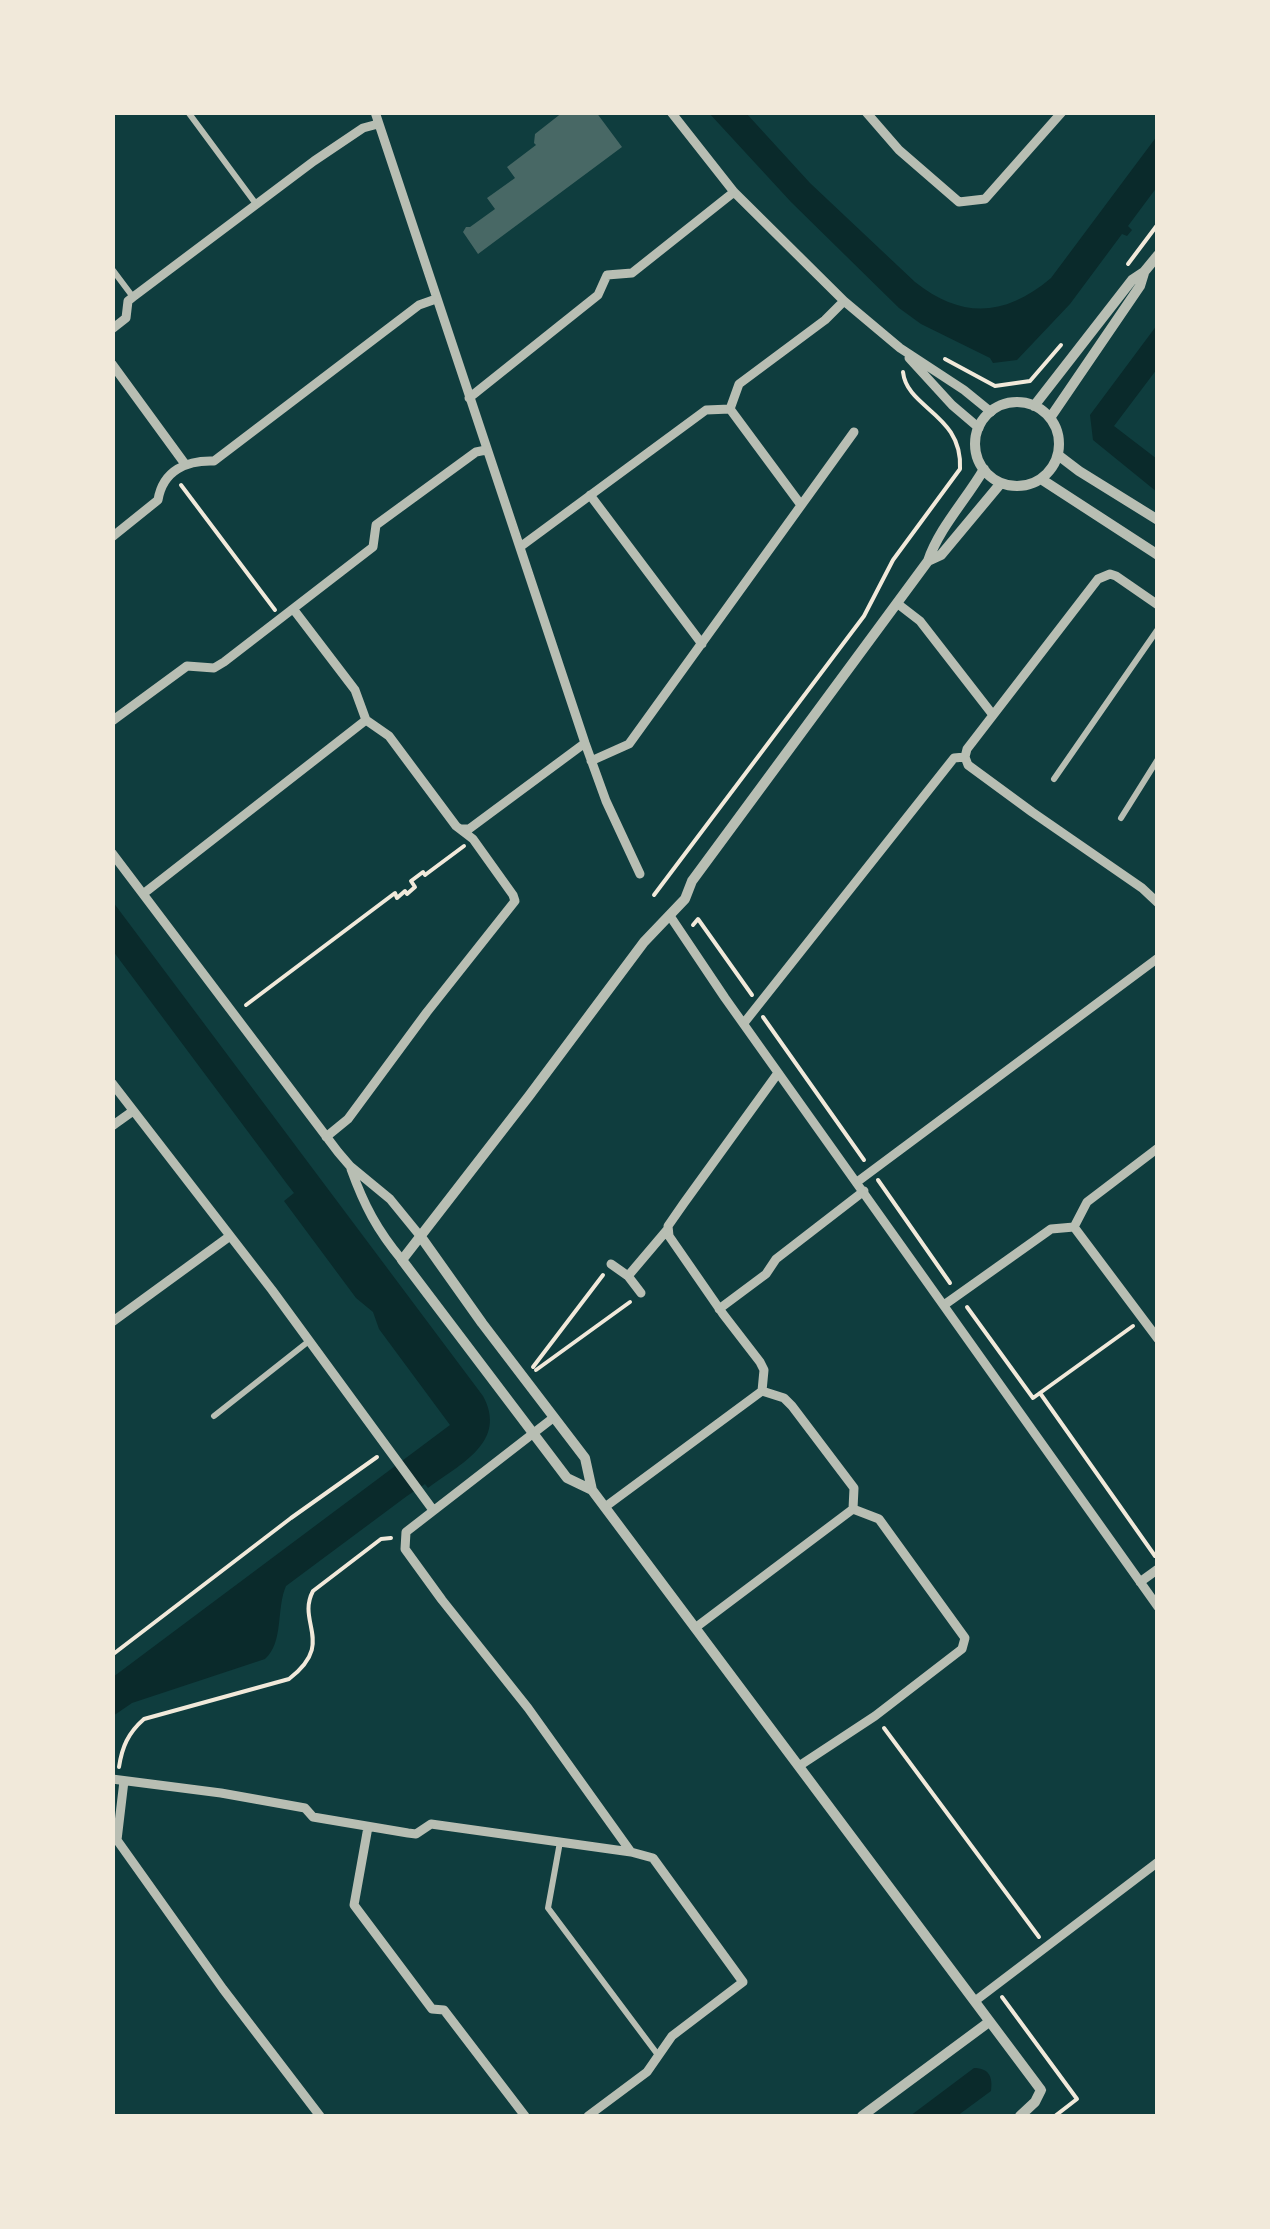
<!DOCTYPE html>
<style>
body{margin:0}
#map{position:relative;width:1270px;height:2229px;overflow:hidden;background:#0f3d3e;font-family:Commissioner,sans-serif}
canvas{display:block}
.frame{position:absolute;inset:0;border:115px solid #f1e9da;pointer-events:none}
</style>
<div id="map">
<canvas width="1270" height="2229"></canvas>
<div class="frame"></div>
</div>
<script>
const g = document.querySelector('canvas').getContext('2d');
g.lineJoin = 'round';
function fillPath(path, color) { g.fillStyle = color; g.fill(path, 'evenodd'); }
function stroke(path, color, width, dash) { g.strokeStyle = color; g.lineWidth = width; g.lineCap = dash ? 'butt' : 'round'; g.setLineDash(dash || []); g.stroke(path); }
fillPath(new Path2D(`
 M 709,113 L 746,113 L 810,183 L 915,282 C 962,319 1005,317 1051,278 L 1157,136 L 1157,187 L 1128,226 L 1132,230 L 1127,236 L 1122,234 L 1070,304 L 1017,360 L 993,363 L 990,358 L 921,324 L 899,308 L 791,202 Z
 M 1157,325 L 1157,369 L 1114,426 L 1157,459 L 1157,492 L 1093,440 L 1090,415 Z
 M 113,902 L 483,1396 C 508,1442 460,1464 428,1488 L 425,1484 L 407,1496 L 286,1586 C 276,1609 284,1642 265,1659 L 132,1703 L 113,1716 L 113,1677 L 450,1425 L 379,1329 L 373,1312 L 356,1298 L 284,1201 L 294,1193 L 287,1184 L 113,951 Z
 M 974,2068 C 989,2068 993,2077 991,2091 L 957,2116 L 910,2116 Z`), '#0a2a2b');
fillPath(new Path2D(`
 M 563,112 L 596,112 L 622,147 L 478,254 L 463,232 L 466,227 L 470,227 L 495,209 L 487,198 L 515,178 L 507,167 L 536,145 L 534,143 L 535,134 Z`), '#486865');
stroke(new Path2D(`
 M 1128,264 L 1158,224
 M 945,359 L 995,386 L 1030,381 L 1061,345
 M 181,485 L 275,610
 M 654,895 L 864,616 L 893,560 L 960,469 C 963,414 907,409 903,372
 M 693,925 L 698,919 L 752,995
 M 246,1005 L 395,893 L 397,898 L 405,891 L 407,894 L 415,887 L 411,881 L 423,872 L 425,875 L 464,846
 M 763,1017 L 864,1160
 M 878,1180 L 950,1283
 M 967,1307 L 1033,1398 L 1133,1326
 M 533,1367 L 603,1275
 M 536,1370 L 630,1302
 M 1040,1393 L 1155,1556
 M 112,1655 L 291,1518 L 377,1457
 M 884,1728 L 1039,1937
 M 119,1767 C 122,1747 128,1733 144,1719 L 289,1679 C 336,1643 296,1623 313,1591 L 381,1539 L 391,1538
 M 1002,1997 L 1077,2099 L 1055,2116`), '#f1e9da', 4);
stroke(new Path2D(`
 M 188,112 L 256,204
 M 112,269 L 133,297
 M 1054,779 L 1158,629
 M 1121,818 L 1158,759
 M 214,1416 L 309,1341
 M 560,1842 L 548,1908 L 658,2055`), '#b8beb3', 6);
stroke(new Path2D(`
 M 375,112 L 585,743 L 606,801 L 640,874
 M 671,112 L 734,192 L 844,301 L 900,348 L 964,390 L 991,412
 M 866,112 L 899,150 L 959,202 L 985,199 L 1062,112
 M 112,329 L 126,318 L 128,301 L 133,297 L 314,161 L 363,128 L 378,124
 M 909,358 L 952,405 L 979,428
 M 112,364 L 185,464
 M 469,398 L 598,295 L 607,275 L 632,273 L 734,192
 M 730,409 L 801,505
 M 590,495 L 702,644
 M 112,537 L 158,500 C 163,470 187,460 214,461 L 419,305 L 436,299
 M 520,547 L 706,410 L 730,409 L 739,384 L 825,320 L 844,301
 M 898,604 L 920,621 L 993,715
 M 294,610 L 355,690 L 366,720 L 389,736 L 456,826 L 473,839 L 513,895 L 515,901 L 427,1012 L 348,1119 L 326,1137
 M 112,721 L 187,666 L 214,668 L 224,662 L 373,547 L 376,525 L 476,452 L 486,450
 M 965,757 L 968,765 L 1032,812 L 1142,888 L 1158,903
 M 591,761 L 629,744 L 854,432
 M 462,829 L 469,829 L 585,743
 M 112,853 L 338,1152 L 350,1166 L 390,1199 L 421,1237
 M 143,894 L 366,720
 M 670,916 L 725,998 L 1158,1607
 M 744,1023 L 954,758 L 965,757 L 967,749 L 1098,579 L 1110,574 L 1116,576 L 1158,605
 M 778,1073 L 684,1203 L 668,1226 L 669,1236 L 723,1314 L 760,1362 L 764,1370 L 762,1391 L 784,1398 L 792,1406 L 854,1488 L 853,1509 L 879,1519 L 965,1638 L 962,1649 L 875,1716 L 799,1766
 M 112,1083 L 272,1290 L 433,1510
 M 112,1126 L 133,1111
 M 351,1169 C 364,1205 377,1230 402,1260
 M 857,1182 L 1158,958
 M 1074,1227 L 1158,1339
 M 611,1264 L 628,1276 L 641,1293
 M 628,1276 L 667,1230
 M 944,1305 L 1051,1229 L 1074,1227 L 1087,1202 L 1158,1148
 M 719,1309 L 766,1274 L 776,1259 L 864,1191
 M 112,1322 L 230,1236
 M 553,1418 L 406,1532 L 405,1549 L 442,1600 L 528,1708 L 631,1852 L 653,1858 L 743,1982 L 672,2036 L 647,2072 L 588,2116
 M 605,1507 L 762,1391
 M 1140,1582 L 1158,1569
 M 695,1628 L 853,1509
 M 112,1779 L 221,1793 L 305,1808 L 313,1817 L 408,1833 L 416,1834 L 431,1824 L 631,1852
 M 124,1781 L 117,1840 L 223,1989 L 320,2116
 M 368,1827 L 354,1905 L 432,2009 L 444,2010 L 525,2116
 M 975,2001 L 1158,1862`), '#b8beb3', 9);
stroke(new Path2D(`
 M975 444a42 42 0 1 1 84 0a42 42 0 1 1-84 0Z
 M 1034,406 L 1132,280 L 1144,272 L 1158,255
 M 1050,418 L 1140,286 L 1144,273
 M 1058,455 L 1079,471 L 1158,520
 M 1041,479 L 1158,555
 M 928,561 L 941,555 L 1001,483
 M 421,1237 L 482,1323 L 585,1458 L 592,1490 L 1041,2090 L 1035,2102 L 1020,2116
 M 592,1490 L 567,1478 L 402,1260 L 529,1096 L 644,942 L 685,899 L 692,881 L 928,561 C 939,528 966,500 984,469
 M 862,2116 L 989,2022`), '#b8beb3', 10);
</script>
